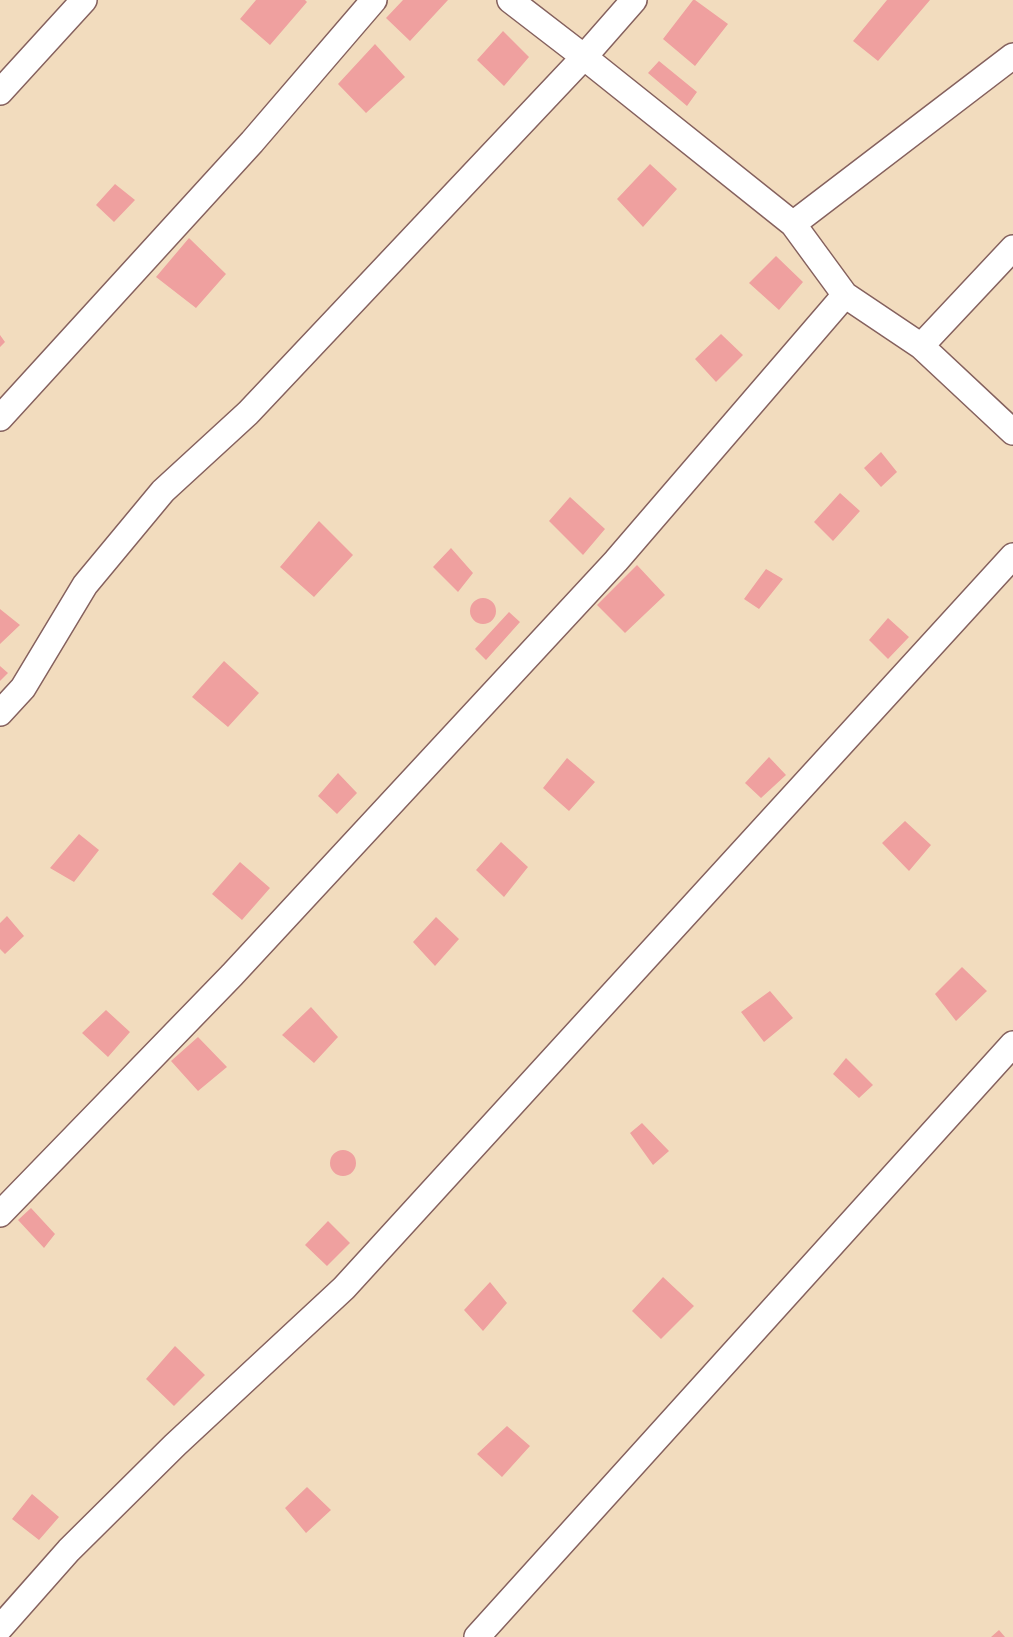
<!DOCTYPE html>
<style>
body{margin:0}
canvas{display:block;background:#f2dcbe}
</style>
<canvas width="1013" height="1637"></canvas>
<script>
const g = document.querySelector('canvas').getContext('2d');
g.lineJoin = 'round';
function fillPath(path, color) { g.fillStyle = color; g.fill(path, 'evenodd'); }
function stroke(path, color, width, dash) { g.strokeStyle = color; g.lineWidth = width; g.lineCap = dash ? 'butt' : 'round'; g.setLineDash(dash || []); g.stroke(path); }
fillPath(new Path2D(`
 M 256,0 L 305,0 L 307,2 L 270,45 L 240,19 Z
 M 403,0 L 448,0 L 410,41 L 386,18 Z
 M 693,0 L 695,0 L 728,24 L 695,66 L 663,39 Z
 M 887,0 L 930,0 L 878,61 L 853,41 Z
 M 503,31 L 529,57 L 504,86 L 477,60 Z
 M 375,44 L 405,77 L 366,113 L 338,84 Z
 M 659,61 L 697,92 L 687,106 L 648,73 Z
 M 650,164 L 677,189 L 643,227 L 617,199 Z
 M 115,184 L 135,200 L 114,222 L 96,205 Z
 M 189,238 L 226,274 L 196,308 L 156,277 Z
 M 776,256 L 803,282 L 779,310 L 749,283 Z
 M 721,334 L 743,355 L 716,382 L 695,359 Z
 M 0,335 L 5,342 L 0,347 Z
 M 881,452 L 897,472 L 881,487 L 864,468 Z
 M 840,493 L 860,511 L 833,541 L 814,522 Z
 M 570,497 L 605,529 L 583,555 L 549,521 Z
 M 319,521 L 353,555 L 314,597 L 280,567 Z
 M 451,548 L 473,573 L 458,592 L 433,567 Z
 M 637,565 L 665,595 L 625,633 L 597,605 Z
 M 766,569 L 783,579 L 759,609 L 744,599 Z
 M470 611a13 13 0 1 1 26 0a13 13 0 1 1-26 0Z
 M 0,609 L 20,625 L 0,644 Z
 M 509,612 L 520,622 L 486,660 L 475,649 Z
 M 888,618 L 909,637 L 888,659 L 869,640 Z
 M 224,661 L 259,693 L 228,727 L 192,697 Z
 M 0,666 L 8,673 L 0,681 Z
 M 769,757 L 786,775 L 761,798 L 745,783 Z
 M 567,758 L 595,782 L 569,811 L 543,788 Z
 M 338,773 L 357,793 L 337,814 L 318,796 Z
 M 905,821 L 931,845 L 909,871 L 882,843 Z
 M 79,834 L 99,850 L 74,882 L 50,868 Z
 M 501,842 L 528,867 L 504,897 L 476,870 Z
 M 240,862 L 270,888 L 242,920 L 212,894 Z
 M 7,916 L 24,936 L 5,954 L 0,949 L 0,923 Z
 M 436,917 L 459,939 L 435,966 L 413,942 Z
 M 962,967 L 987,991 L 956,1021 L 935,994 Z
 M 770,991 L 793,1018 L 764,1042 L 741,1012 Z
 M 311,1007 L 338,1037 L 314,1063 L 282,1035 Z
 M 106,1010 L 130,1032 L 108,1057 L 82,1033 Z
 M 198,1037 L 227,1067 L 198,1091 L 171,1061 Z
 M 846,1058 L 873,1085 L 859,1098 L 833,1074 Z
 M 642,1123 L 669,1151 L 653,1165 L 630,1133 Z
 M330 1163a13 13 0 1 1 26 0a13 13 0 1 1-26 0Z
 M 31,1208 L 55,1234 L 44,1248 L 18,1220 Z
 M 328,1221 L 350,1243 L 327,1266 L 305,1245 Z
 M 663,1277 L 694,1306 L 661,1339 L 632,1311 Z
 M 490,1282 L 507,1303 L 483,1331 L 464,1310 Z
 M 175,1346 L 205,1375 L 174,1406 L 146,1379 Z
 M 507,1426 L 530,1446 L 502,1477 L 477,1454 Z
 M 307,1487 L 331,1510 L 306,1533 L 285,1508 Z
 M 32,1494 L 59,1517 L 39,1540 L 12,1519 Z
 M 999,1630 L 1005,1637 L 991,1637 Z`), '#efa09f');
const minor = new Path2D(`
 M 510,0 L 584,57 L 793,224 L 845,295 L 921,346 L 1013,432
 M 0,92 L 84,0
 M 793,224 L 1013,56
 M 921,346 L 1013,248
 M 0,418 L 252,142 L 374,0
 M 0,713 L 23,688 L 85,585 L 163,491 L 248,413 L 584,57 L 634,0
 M 0,1214 L 232,975 L 616,561 L 845,295
 M 0,1628 L 69,1550 L 175,1445 L 344,1288 L 1013,556
 M 477,1637 L 1013,1044`);
stroke(minor, '#85615e', 28);
stroke(minor, '#fff', 25);
</script>
